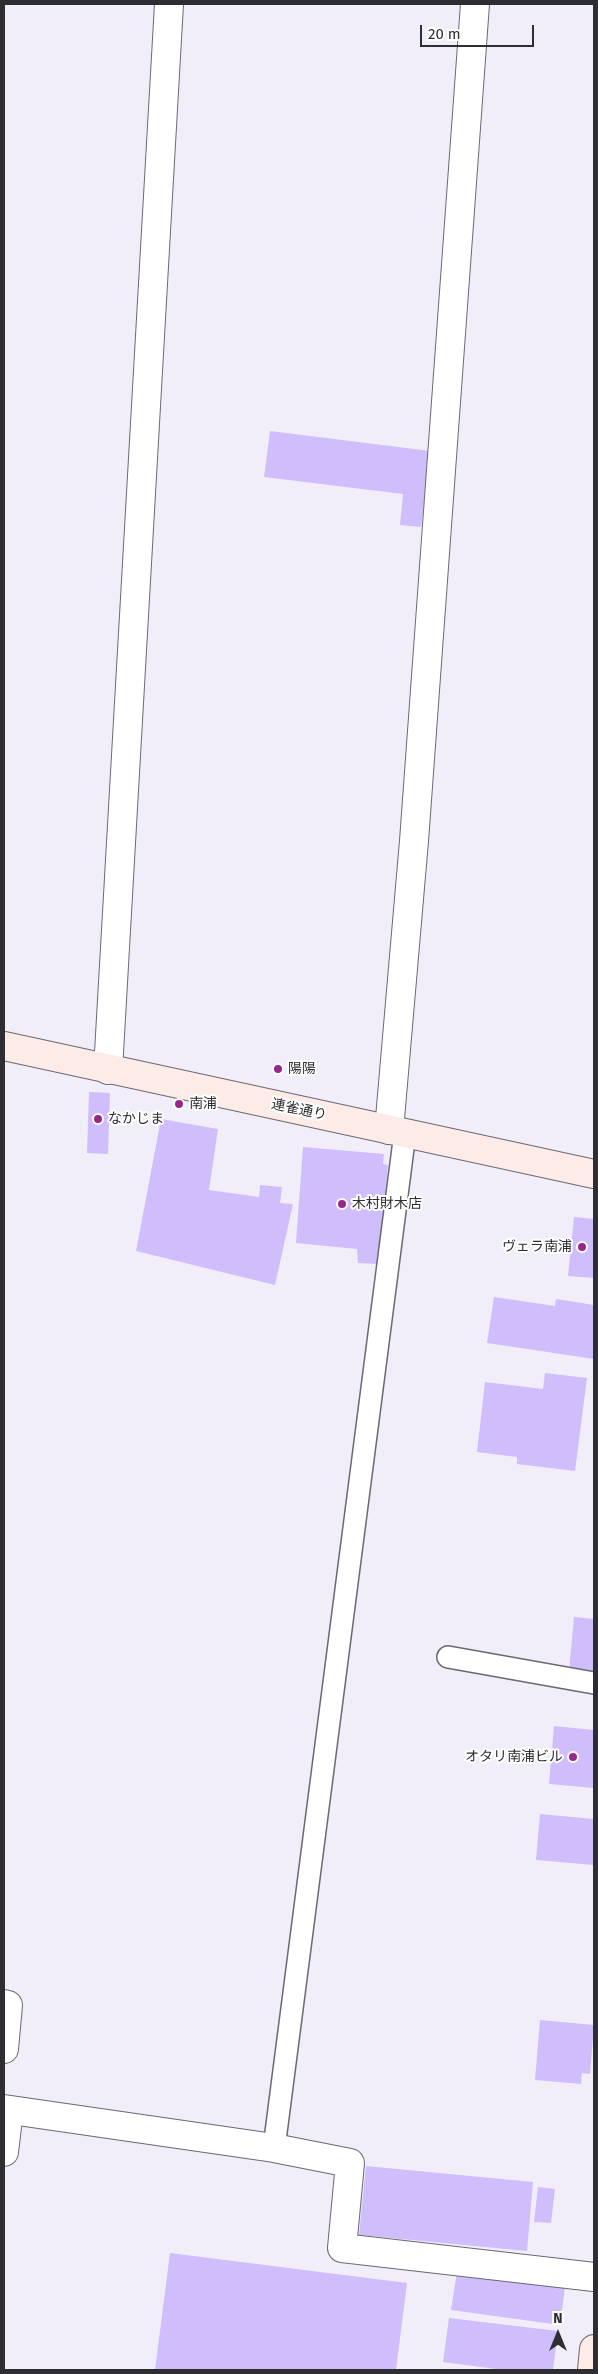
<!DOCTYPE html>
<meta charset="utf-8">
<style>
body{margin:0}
#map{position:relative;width:598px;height:2374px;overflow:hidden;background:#f1eef9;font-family:"Fira Sans",sans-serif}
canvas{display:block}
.frame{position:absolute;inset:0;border:5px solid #2e2d31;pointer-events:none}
.north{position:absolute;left:533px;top:2309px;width:50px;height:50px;-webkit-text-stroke:4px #fff;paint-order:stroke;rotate:0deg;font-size:14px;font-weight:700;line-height:20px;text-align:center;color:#2e2d31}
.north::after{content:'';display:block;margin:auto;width:18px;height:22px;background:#2e2d31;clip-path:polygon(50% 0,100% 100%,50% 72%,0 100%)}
.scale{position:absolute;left:420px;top:25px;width:114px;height:22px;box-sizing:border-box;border:2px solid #2e2d31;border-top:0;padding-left:6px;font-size:15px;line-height:18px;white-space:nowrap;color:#2e2d31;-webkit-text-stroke:4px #fff;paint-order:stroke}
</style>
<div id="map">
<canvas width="598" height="2374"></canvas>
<div class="frame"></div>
<div class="north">N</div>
<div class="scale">20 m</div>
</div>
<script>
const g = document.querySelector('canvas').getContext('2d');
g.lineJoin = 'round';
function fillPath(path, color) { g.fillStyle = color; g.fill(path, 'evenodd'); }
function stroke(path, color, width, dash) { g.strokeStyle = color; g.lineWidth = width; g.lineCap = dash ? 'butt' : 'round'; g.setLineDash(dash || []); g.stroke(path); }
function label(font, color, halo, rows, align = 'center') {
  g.font = font + ' "Fira Sans","Noto Sans JP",sans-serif'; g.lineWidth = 4; g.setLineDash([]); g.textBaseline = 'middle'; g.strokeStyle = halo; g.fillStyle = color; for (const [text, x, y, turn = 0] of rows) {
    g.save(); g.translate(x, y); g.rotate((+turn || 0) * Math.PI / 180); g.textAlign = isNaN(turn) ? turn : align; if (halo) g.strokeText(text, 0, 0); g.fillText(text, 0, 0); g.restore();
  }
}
fillPath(new Path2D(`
 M 270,431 L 430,451 L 421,527 L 400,525 L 403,494 L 264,477 Z
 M 89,1092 L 110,1093 L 108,1154 L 87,1153 Z
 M 161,1119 L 218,1129 L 209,1190 L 259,1197 L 260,1185 L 282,1187 L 280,1203 L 293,1204 L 275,1285 L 136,1251 Z
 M 303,1147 L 384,1154 L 383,1164 L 388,1165 L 379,1264 L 358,1263 L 357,1249 L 296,1243 Z
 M 574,1217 L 594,1219 L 594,1278 L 568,1276 Z
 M 494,1297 L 555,1306 L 556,1299 L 594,1305 L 594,1359 L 487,1343 Z
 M 545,1373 L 587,1378 L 575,1471 L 517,1464 L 517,1457 L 477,1452 L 485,1382 L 543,1389 Z
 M 574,1617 L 594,1619 L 594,1675 L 569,1672 Z
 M 554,1726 L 594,1730 L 594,1788 L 549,1784 Z
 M 540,1814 L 594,1819 L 594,1865 L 536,1860 Z
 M 540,2020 L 594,2025 L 590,2074 L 582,2073 L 581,2084 L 535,2080 Z
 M 366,2166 L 533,2182 L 527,2251 L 359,2235 Z
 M 538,2187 L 555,2189 L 551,2223 L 534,2222 Z
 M 170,2253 L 407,2283 L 396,2370 L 155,2370 Z
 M 457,2272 L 565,2287 L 560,2325 L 451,2310 Z
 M 449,2318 L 558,2331 L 553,2370 L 504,2370 L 443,2362 Z`), '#d0bdfc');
const lane = new Path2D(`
 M 448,1657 L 594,1683
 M 274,2148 L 405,1133`);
const street = new Path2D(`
 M 108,1070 L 169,4
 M 389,1130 L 414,841 L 475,4
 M 4,2004 L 8,2005 L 4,2049
 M 4,2109 L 274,2148 L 350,2163 L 342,2248 L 594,2277
 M 4,2152 L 9,2110`);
const secondary = new Path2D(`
 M 4,1046 L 594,1174
 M 592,2370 L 594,2349`);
stroke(lane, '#6a6871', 24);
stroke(street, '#6a6871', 30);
stroke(secondary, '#6a6871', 30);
stroke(lane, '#fff', 21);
stroke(street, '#fff', 28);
stroke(secondary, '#fdebe8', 28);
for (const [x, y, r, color] of [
 [278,1069,5,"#95298b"],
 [179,1104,5,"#95298b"],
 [98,1119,5,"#95298b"],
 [342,1204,5,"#95298b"],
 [582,1247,5,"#95298b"],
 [573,1757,5,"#95298b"]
]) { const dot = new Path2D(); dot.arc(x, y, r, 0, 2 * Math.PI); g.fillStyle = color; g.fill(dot); stroke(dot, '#fff', 2); }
label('14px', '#2e2d31', '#fff', [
 ["陽陽",288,1069],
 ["南浦",189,1104],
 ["なかじま",108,1119],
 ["木村財木店",352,1204],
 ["ヴェラ南浦",572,1247,"right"],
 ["オタリ南浦ビル",563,1757,"right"]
], 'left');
label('14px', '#2e2d31', '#fff', [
 ["連雀通り",299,1110,12]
]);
</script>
